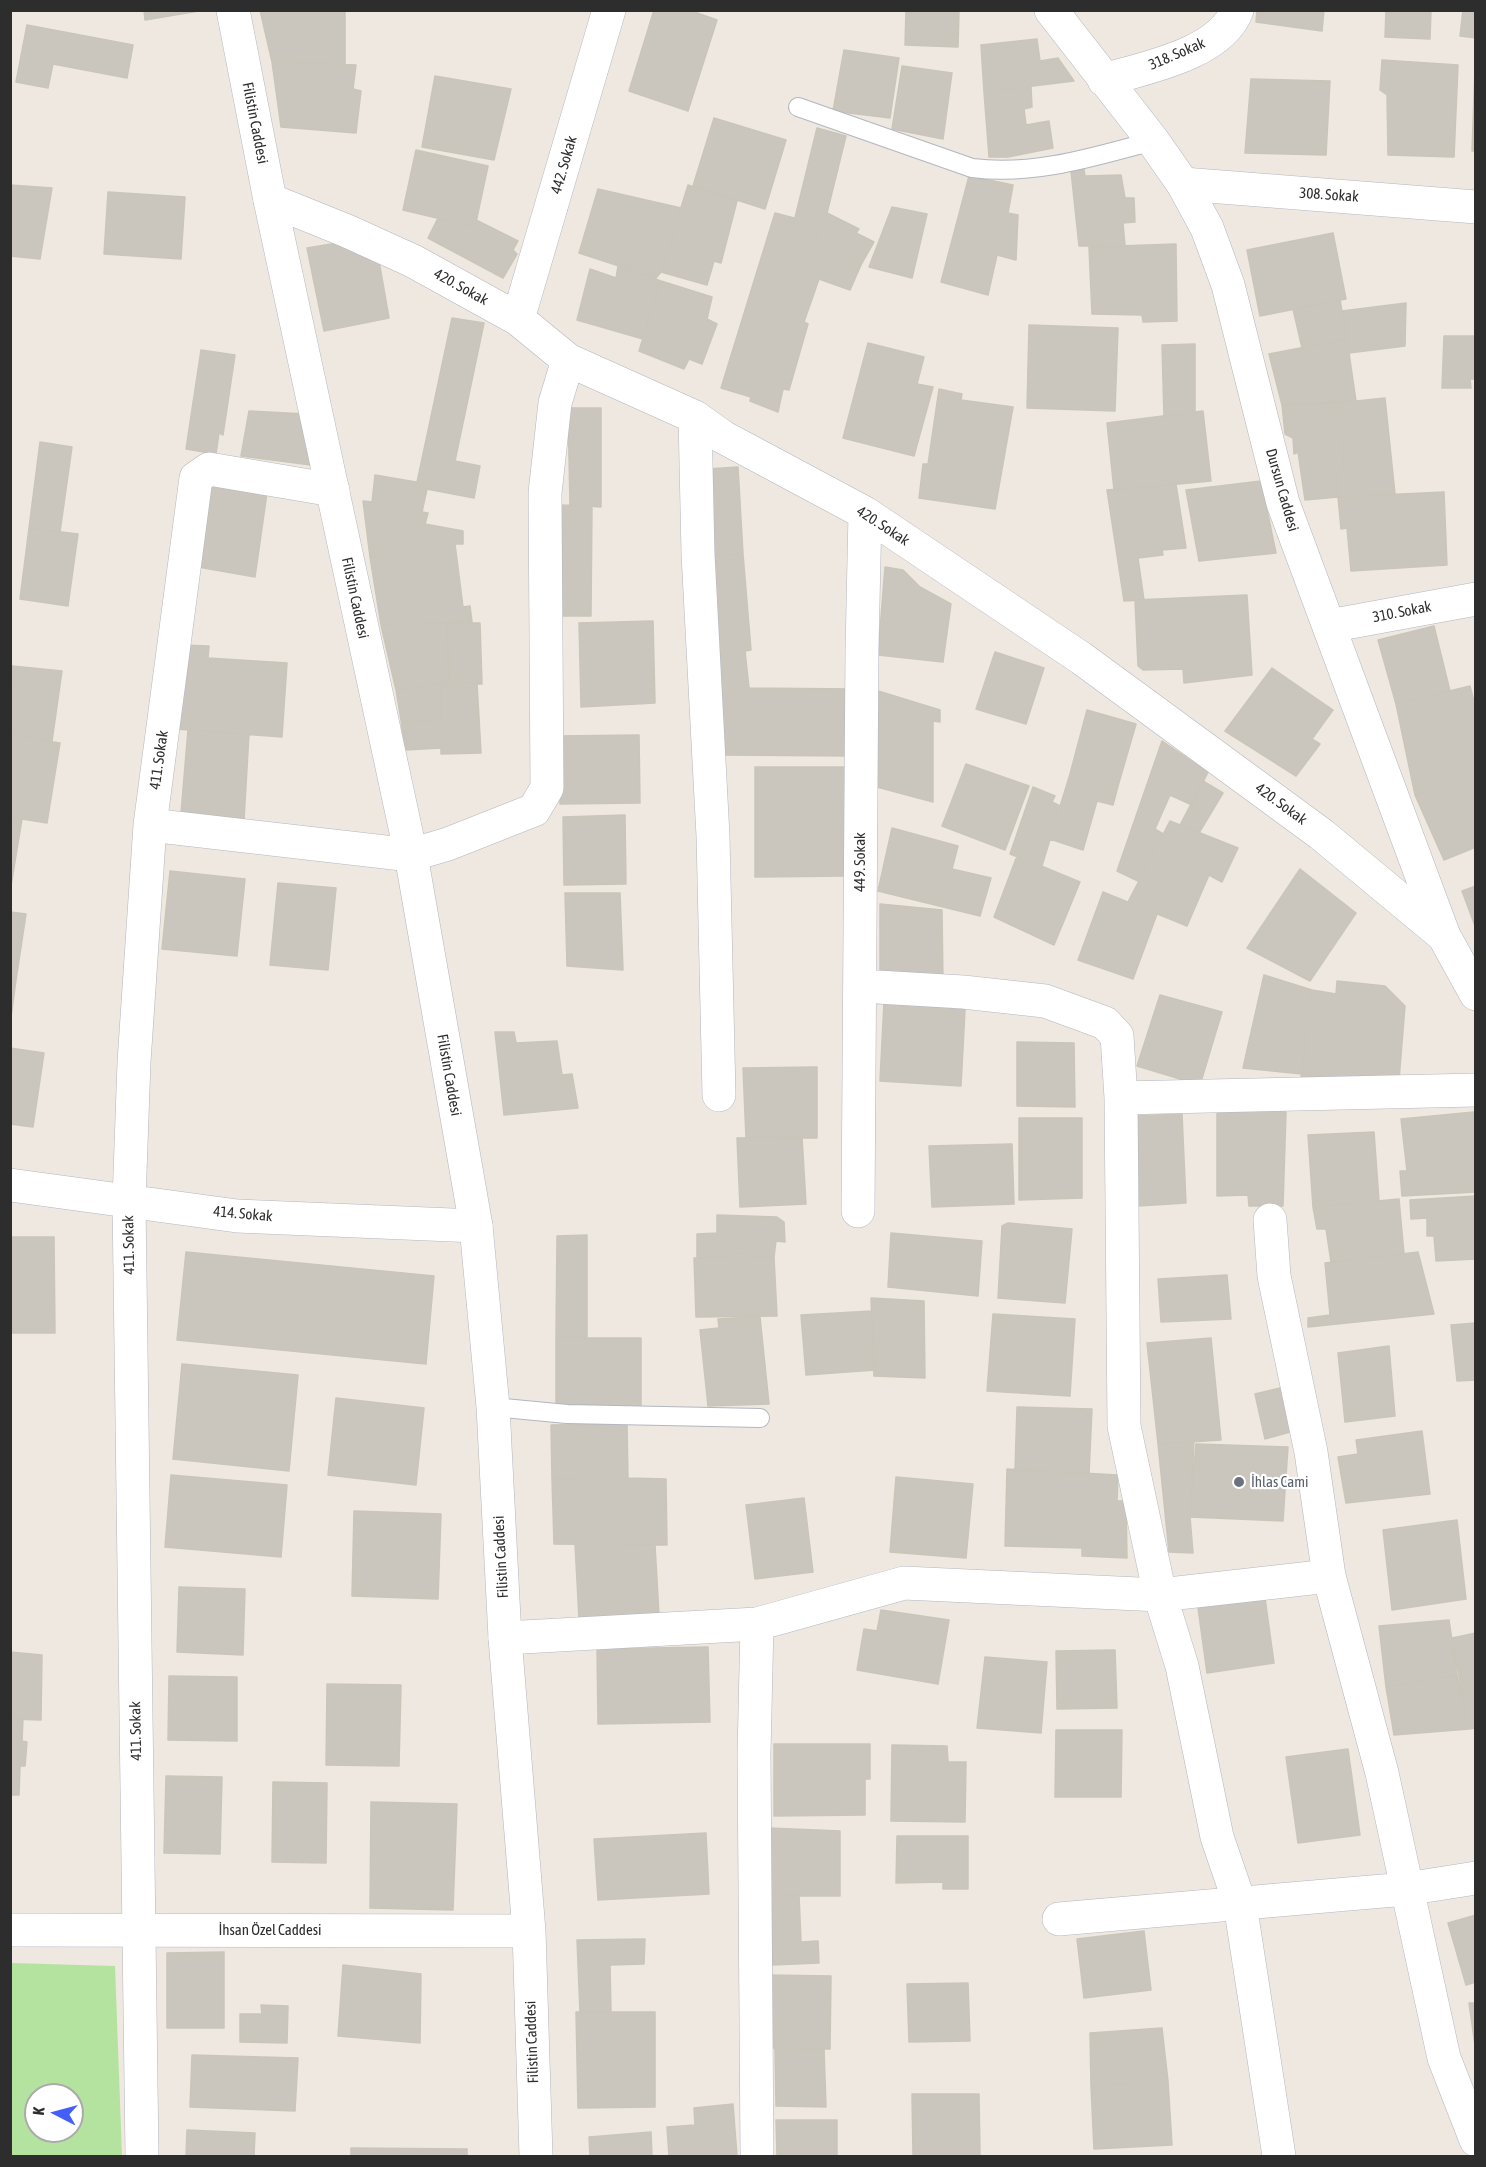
<!DOCTYPE html>
<meta charset="utf-8">
<style>
body{margin:0}
#map{position:relative;width:1486px;height:2167px;overflow:hidden;background:#eee8e0;font-family:"Asap Condensed",sans-serif}
canvas{display:block}
.frame{position:absolute;inset:0;border:12px solid #2d2d2d;pointer-events:none}
.north{position:absolute;left:24px;top:2083px;width:60px;height:60px;box-sizing:border-box;background:#fff;border:2px solid #ababab;border-radius:50%;rotate:276deg;font-size:16px;font-weight:700;line-height:24px;text-align:center;color:#2d2d2d}
.north::after{content:'';display:block;margin:auto;width:21px;height:27px;background:#445ff8;clip-path:polygon(50% 0,100% 100%,50% 72%,0 100%)}
</style>
<div id="map">
<canvas width="1486" height="2167"></canvas>
<div class="frame"></div>
<div class="north">K</div>
</div>
<script>
const g = document.querySelector('canvas').getContext('2d');
g.lineJoin = 'round';
function fillPath(path, color) { g.fillStyle = color; g.fill(path, 'evenodd'); }
function stroke(path, color, width, dash) { g.strokeStyle = color; g.lineWidth = width; g.lineCap = dash ? 'butt' : 'round'; g.setLineDash(dash || []); g.stroke(path); }
function label(font, color, halo, rows, align = 'center') {
  g.font = font + ' "Asap Condensed",sans-serif'; g.lineWidth = 4.5; g.setLineDash([]); g.textBaseline = 'middle'; g.strokeStyle = halo; g.fillStyle = color; for (const [text, x, y, turn = 0] of rows) {
    g.save(); g.translate(x, y); g.rotate((+turn || 0) * Math.PI / 180); g.textAlign = isNaN(turn) ? turn : align; if (halo) g.strokeText(text, 0, 0); g.fillText(text, 0, 0); g.restore();
  }
}
fillPath(new Path2D(`
 M 11,1963 L 115,1966 L 122,2156 L 11,2156 ZM 36,2095 L 72,2095 L 72,2131 L 36,2131 Z`), '#b3e39e');
const building = new Path2D(`
 M 144,10 L 205,10 L 145,20 Z
 M 260,10 L 345,10 L 345,64 L 272,62 Z
 M 654,10 L 689,10 L 717,20 L 688,111 L 629,91 Z
 M 906,10 L 959,10 L 958,47 L 905,45 Z
 M 1257,10 L 1324,10 L 1322,31 L 1256,22 Z
 M 1386,10 L 1431,10 L 1430,39 L 1385,37 Z
 M 1463,10 L 1476,10 L 1476,38 L 1460,36 Z
 M 27,25 L 133,45 L 127,78 L 53,64 L 48,88 L 16,82 Z
 M 1037,39 L 1040,61 L 1058,58 L 1074,81 L 984,92 L 981,45 Z
 M 844,50 L 899,58 L 890,118 L 833,111 Z
 M 1382,60 L 1458,65 L 1454,157 L 1388,155 L 1387,95 L 1380,90 Z
 M 272,62 L 356,65 L 353,89 L 361,91 L 356,133 L 281,127 Z
 M 902,66 L 952,73 L 943,139 L 892,129 Z
 M 1475,69 L 1476,69 L 1476,151 L 1472,151 Z
 M 435,76 L 511,89 L 494,160 L 422,147 Z
 M 1251,79 L 1330,81 L 1326,155 L 1245,153 Z
 M 1031,87 L 1032,107 L 1024,109 L 1026,125 L 1049,121 L 1053,148 L 1008,157 L 989,157 L 984,92 Z
 M 714,118 L 786,140 L 765,209 L 693,186 Z
 M 817,128 L 846,136 L 827,213 L 859,229 L 856,233 L 874,242 L 861,265 L 814,241 L 819,234 L 793,226 Z
 M 416,150 L 488,166 L 475,227 L 403,210 Z
 M 1084,169 L 1085,176 L 1121,175 L 1125,198 L 1134,198 L 1135,222 L 1123,223 L 1125,246 L 1079,246 L 1071,171 Z
 M 969,176 L 1013,185 L 1008,213 L 1018,215 L 1016,260 L 997,255 L 988,295 L 941,282 Z
 M 10,185 L 52,188 L 40,259 L 10,256 Z
 M 688,185 L 737,201 L 721,263 L 714,261 L 707,285 L 661,272 Z
 M 598,189 L 681,208 L 661,272 L 656,278 L 579,253 Z
 M 108,192 L 185,197 L 181,259 L 104,254 Z
 M 892,207 L 927,214 L 912,278 L 869,267 Z
 M 775,213 L 794,218 L 793,226 L 819,234 L 814,241 L 861,265 L 850,290 L 819,279 L 804,322 L 808,324 L 789,390 L 783,389 L 778,412 L 750,401 L 751,397 L 721,388 Z
 M 438,218 L 475,227 L 476,220 L 518,241 L 513,250 L 517,254 L 503,278 L 428,238 Z
 M 1333,233 L 1346,299 L 1260,316 L 1247,250 Z
 M 344,242 L 379,261 L 389,318 L 324,331 L 307,248 Z
 M 1176,244 L 1177,321 L 1143,322 L 1142,315 L 1092,314 L 1089,247 Z
 M 618,266 L 661,281 L 643,339 L 577,320 L 590,269 L 616,278 Z
 M 661,281 L 712,297 L 707,319 L 717,324 L 702,364 L 689,359 L 684,369 L 639,351 Z
 M 1340,300 L 1347,339 L 1302,348 L 1293,309 Z
 M 1406,303 L 1405,346 L 1349,353 L 1342,311 Z
 M 452,318 L 484,323 L 455,461 L 480,466 L 474,498 L 416,487 Z
 M 1029,325 L 1118,328 L 1115,411 L 1027,408 Z
 M 1444,336 L 1476,336 L 1476,379 L 1470,379 L 1471,388 L 1442,388 Z
 M 1347,339 L 1356,401 L 1282,405 L 1269,354 Z
 M 868,343 L 924,357 L 917,384 L 933,387 L 914,456 L 843,438 Z
 M 1195,344 L 1195,412 L 1164,417 L 1162,345 Z
 M 201,350 L 235,355 L 223,435 L 219,433 L 216,454 L 186,449 Z
 M 939,389 L 962,394 L 961,400 L 1013,407 L 995,509 L 919,498 L 923,464 L 928,464 Z
 M 1385,398 L 1395,494 L 1338,497 L 1337,472 L 1344,471 L 1338,403 Z
 M 1338,403 L 1344,471 L 1337,472 L 1338,497 L 1305,500 L 1298,452 L 1294,454 L 1293,438 L 1285,434 L 1282,405 Z
 M 568,408 L 601,408 L 601,507 L 570,505 Z
 M 249,411 L 306,414 L 311,465 L 241,456 Z
 M 1203,411 L 1211,481 L 1114,490 L 1107,423 Z
 M 40,442 L 72,447 L 60,532 L 29,528 Z
 M 738,467 L 743,554 L 711,556 L 707,469 Z
 M 375,475 L 416,482 L 416,487 L 427,489 L 422,512 L 428,513 L 425,524 L 429,547 L 370,557 L 363,501 L 372,502 Z
 M 1261,481 L 1276,553 L 1199,561 L 1186,490 Z
 M 211,484 L 267,493 L 255,577 L 198,567 Z
 M 1176,484 L 1186,548 L 1162,550 L 1163,555 L 1138,558 L 1144,600 L 1124,601 L 1107,490 Z
 M 1444,492 L 1447,565 L 1351,571 L 1347,528 L 1341,529 L 1338,497 Z
 M 558,505 L 592,506 L 591,616 L 559,616 Z
 M 425,524 L 463,531 L 463,544 L 455,544 L 463,607 L 470,606 L 472,622 L 381,625 L 370,557 L 429,547 Z
 M 29,528 L 78,534 L 68,606 L 20,599 Z
 M 743,554 L 751,650 L 745,651 L 749,688 L 717,696 L 707,556 Z
 M 885,567 L 903,570 L 920,587 L 951,604 L 943,662 L 878,655 Z
 M 1247,595 L 1252,675 L 1184,683 L 1183,669 L 1143,670 L 1138,666 L 1135,600 Z
 M 653,621 L 655,703 L 581,707 L 579,623 Z
 M 447,623 L 449,682 L 396,690 L 381,625 Z
 M 447,623 L 480,623 L 482,684 L 449,682 Z
 M 1434,626 L 1450,691 L 1396,704 L 1378,640 Z
 M 182,645 L 209,646 L 208,658 L 287,663 L 282,737 L 176,729 Z
 M 995,652 L 1044,668 L 1026,724 L 976,709 Z
 M 12,666 L 62,671 L 52,741 L 10,735 Z
 M 1272,668 L 1333,710 L 1312,739 L 1320,744 L 1296,776 L 1225,731 Z
 M 449,682 L 477,683 L 481,753 L 441,754 L 441,748 L 405,750 L 401,720 L 441,722 L 441,683 Z
 M 441,683 L 441,722 L 401,720 L 396,690 Z
 M 1470,686 L 1476,710 L 1476,770 L 1415,795 L 1396,704 Z
 M 749,688 L 853,689 L 852,756 L 721,755 L 717,696 Z
 M 875,690 L 940,710 L 940,722 L 933,721 L 933,802 L 877,787 Z
 M 1087,710 L 1136,724 L 1118,786 L 1070,774 Z
 M 188,730 L 249,734 L 244,820 L 181,813 Z
 M 10,735 L 60,743 L 47,823 L 10,817 Z
 M 639,735 L 640,803 L 560,804 L 559,736 Z
 M 1162,741 L 1208,772 L 1192,805 L 1170,795 L 1155,829 L 1163,834 L 1138,881 L 1117,871 Z
 M 966,764 L 1029,786 L 1005,850 L 942,826 Z
 M 755,767 L 845,767 L 847,876 L 755,877 Z
 M 1476,770 L 1476,847 L 1444,860 L 1415,795 Z
 M 1070,774 L 1118,786 L 1113,805 L 1097,801 L 1083,850 L 1050,839 Z
 M 1203,781 L 1223,793 L 1199,833 L 1180,825 Z
 M 1033,787 L 1055,796 L 1052,802 L 1060,806 L 1042,866 L 1010,854 Z
 M 625,815 L 626,884 L 564,885 L 563,817 Z
 M 10,817 L 22,819 L 10,892 Z
 M 1170,821 L 1238,848 L 1222,882 L 1209,875 L 1187,926 L 1128,902 Z
 M 892,828 L 958,846 L 952,869 L 991,878 L 980,916 L 878,891 Z
 M 1017,856 L 1080,882 L 1054,945 L 994,917 Z
 M 1300,869 L 1356,913 L 1310,981 L 1247,948 Z
 M 170,871 L 245,879 L 237,956 L 162,949 Z
 M 278,883 L 336,888 L 328,970 L 270,965 Z
 M 1476,886 L 1476,926 L 1475,926 L 1462,891 Z
 M 1103,892 L 1157,914 L 1133,979 L 1078,960 Z
 M 565,893 L 620,893 L 623,970 L 567,966 Z
 M 880,904 L 942,910 L 943,983 L 880,980 Z
 M 10,912 L 26,914 L 16,980 L 10,979 Z
 M 1264,975 L 1312,990 L 1302,1074 L 1243,1068 Z
 M 10,979 L 16,980 L 10,1025 Z
 M 1337,981 L 1385,986 L 1405,1006 L 1399,1080 L 1370,1085 L 1301,1077 L 1312,990 L 1336,994 Z
 M 1160,995 L 1222,1012 L 1200,1085 L 1137,1066 Z
 M 884,1002 L 965,1010 L 961,1086 L 880,1081 Z
 M 495,1032 L 514,1032 L 516,1043 L 557,1041 L 562,1075 L 572,1074 L 578,1108 L 504,1115 Z
 M 1017,1042 L 1074,1043 L 1075,1107 L 1017,1106 Z
 M 10,1048 L 44,1053 L 33,1127 L 10,1124 Z
 M 817,1067 L 817,1138 L 746,1138 L 743,1068 Z
 M 1217,1111 L 1286,1112 L 1283,1206 L 1249,1206 L 1248,1195 L 1217,1196 Z
 M 1474,1112 L 1476,1192 L 1402,1196 L 1400,1171 L 1407,1171 L 1401,1119 Z
 M 1182,1114 L 1186,1203 L 1138,1206 L 1134,1116 Z
 M 1019,1118 L 1082,1118 L 1082,1198 L 1019,1200 Z
 M 1374,1132 L 1379,1201 L 1313,1207 L 1308,1135 Z
 M 802,1137 L 806,1204 L 740,1207 L 737,1138 Z
 M 1012,1144 L 1014,1204 L 932,1207 L 929,1146 Z
 M 1476,1196 L 1476,1259 L 1436,1261 L 1434,1236 L 1427,1236 L 1427,1218 L 1411,1219 L 1410,1200 Z
 M 1399,1199 L 1404,1254 L 1331,1262 L 1326,1229 L 1317,1229 L 1313,1207 Z
 M 717,1215 L 777,1217 L 784,1222 L 785,1242 L 776,1241 L 774,1257 L 749,1257 L 749,1252 L 729,1254 L 729,1258 L 697,1258 L 697,1234 L 717,1233 Z
 M 1008,1223 L 1072,1229 L 1065,1303 L 998,1298 L 1002,1226 Z
 M 891,1233 L 982,1241 L 978,1296 L 888,1287 Z
 M 587,1235 L 587,1338 L 556,1338 L 557,1236 Z
 M 10,1237 L 54,1237 L 55,1333 L 10,1333 Z
 M 186,1252 L 434,1276 L 426,1364 L 177,1340 Z
 M 749,1252 L 749,1257 L 774,1257 L 777,1316 L 696,1317 L 694,1258 L 729,1258 L 729,1254 Z
 M 1418,1252 L 1434,1314 L 1308,1327 L 1308,1318 L 1330,1315 L 1325,1263 Z
 M 1227,1275 L 1231,1319 L 1161,1322 L 1158,1279 Z
 M 871,1298 L 924,1301 L 925,1378 L 874,1376 Z
 M 872,1311 L 875,1370 L 806,1375 L 801,1315 Z
 M 993,1314 L 1075,1319 L 1070,1396 L 987,1391 Z
 M 760,1317 L 769,1404 L 708,1406 L 700,1330 L 719,1328 L 718,1319 Z
 M 1476,1323 L 1476,1380 L 1457,1381 L 1451,1325 Z
 M 556,1338 L 641,1338 L 641,1406 L 556,1406 Z
 M 1211,1338 L 1221,1440 L 1158,1444 L 1147,1343 Z
 M 1389,1346 L 1395,1416 L 1345,1422 L 1338,1353 Z
 M 182,1364 L 298,1375 L 289,1471 L 173,1459 Z
 M 1280,1388 L 1290,1432 L 1265,1439 L 1255,1394 Z
 M 336,1398 L 424,1408 L 416,1485 L 328,1475 Z
 M 1017,1407 L 1092,1409 L 1089,1474 L 1015,1470 Z
 M 627,1424 L 628,1478 L 552,1479 L 551,1425 Z
 M 1422,1431 L 1430,1494 L 1346,1503 L 1338,1457 L 1358,1454 L 1356,1440 Z
 M 1194,1442 L 1190,1517 L 1193,1553 L 1169,1552 L 1158,1444 Z
 M 1196,1444 L 1288,1447 L 1283,1521 L 1190,1517 Z
 M 1007,1469 L 1118,1475 L 1117,1501 L 1126,1501 L 1127,1558 L 1082,1556 L 1082,1548 L 1005,1546 Z
 M 171,1475 L 287,1485 L 281,1557 L 165,1547 Z
 M 896,1477 L 973,1484 L 966,1558 L 890,1552 Z
 M 628,1478 L 666,1479 L 667,1545 L 554,1544 L 552,1479 Z
 M 804,1498 L 813,1572 L 755,1579 L 746,1505 Z
 M 354,1511 L 441,1514 L 438,1599 L 352,1596 Z
 M 1457,1520 L 1466,1599 L 1392,1610 L 1383,1530 Z
 M 575,1544 L 655,1545 L 659,1615 L 579,1618 Z
 M 179,1587 L 245,1589 L 243,1655 L 177,1652 Z
 M 1265,1598 L 1274,1663 L 1207,1673 L 1198,1608 Z
 M 881,1610 L 949,1620 L 938,1684 L 857,1670 L 864,1629 L 877,1631 Z
 M 1449,1620 L 1457,1675 L 1386,1687 L 1379,1626 Z
 M 1476,1633 L 1476,1728 L 1469,1729 L 1452,1638 Z
 M 708,1647 L 710,1722 L 598,1724 L 597,1649 Z
 M 1115,1650 L 1117,1708 L 1057,1709 L 1056,1651 Z
 M 10,1652 L 42,1655 L 41,1720 L 10,1719 Z
 M 985,1657 L 1047,1662 L 1041,1733 L 977,1728 Z
 M 1457,1675 L 1469,1729 L 1394,1735 L 1386,1687 Z
 M 169,1676 L 237,1677 L 237,1741 L 168,1740 Z
 M 327,1684 L 401,1685 L 399,1766 L 326,1765 Z
 M 10,1719 L 23,1719 L 22,1741 L 27,1742 L 25,1766 L 20,1766 L 19,1795 L 10,1795 Z
 M 1056,1730 L 1122,1730 L 1121,1797 L 1055,1797 Z
 M 774,1744 L 870,1744 L 870,1779 L 865,1779 L 865,1815 L 774,1816 Z
 M 892,1745 L 947,1746 L 948,1762 L 966,1762 L 965,1822 L 891,1821 Z
 M 1348,1749 L 1360,1835 L 1298,1843 L 1286,1757 Z
 M 166,1776 L 222,1777 L 220,1854 L 164,1853 Z
 M 273,1782 L 327,1783 L 326,1863 L 272,1862 Z
 M 371,1802 L 457,1804 L 453,1910 L 370,1908 Z
 M 769,1828 L 840,1831 L 840,1896 L 769,1896 Z
 M 706,1833 L 709,1894 L 598,1900 L 594,1839 Z
 M 897,1836 L 968,1836 L 968,1889 L 943,1889 L 943,1882 L 896,1883 Z
 M 799,1895 L 801,1942 L 818,1941 L 819,1963 L 772,1965 L 769,1896 Z
 M 1476,1915 L 1476,1982 L 1466,1985 L 1448,1923 Z
 M 1144,1931 L 1151,1990 L 1084,1998 L 1077,1939 Z
 M 645,1939 L 644,1964 L 610,1965 L 611,2012 L 580,2012 L 577,1940 Z
 M 224,1952 L 224,2028 L 167,2028 L 167,1953 Z
 M 343,1965 L 421,1974 L 420,2043 L 338,2036 Z
 M 768,1975 L 831,1976 L 830,2049 L 770,2048 Z
 M 968,1983 L 970,2041 L 909,2042 L 907,1984 Z
 M 1469,2003 L 1476,2003 L 1476,2053 Z
 M 261,2005 L 288,2006 L 287,2043 L 240,2042 L 240,2014 L 262,2014 Z
 M 576,2012 L 655,2012 L 655,2107 L 578,2108 Z
 M 1162,2028 L 1168,2081 L 1091,2086 L 1090,2033 Z
 M 775,2048 L 824,2049 L 826,2107 L 776,2106 Z
 M 192,2055 L 298,2058 L 295,2111 L 190,2107 Z
 M 1168,2081 L 1172,2145 L 1094,2149 L 1091,2086 Z
 M 912,2094 L 979,2094 L 980,2156 L 913,2156 Z
 M 733,2104 L 737,2156 L 669,2156 L 667,2127 L 695,2125 L 694,2108 Z
 M 776,2120 L 837,2120 L 837,2156 L 777,2156 Z
 M 187,2130 L 255,2133 L 254,2156 L 186,2156 Z
 M 651,2132 L 652,2156 L 590,2156 L 589,2137 Z
 M 351,2148 L 467,2149 L 467,2156 L 351,2156 Z`);
fillPath(building, '#cac6be');
stroke(building, '#cac5b9', 1.5);
const service = new Path2D(`
 M 798,107 L 972,168 C 1034,176 1093,157 1153,141
 M 493,1407 L 567,1414 L 760,1418`);
const minor = new Path2D(`
 M 1104,80 C 1144,68 1221,54 1237,10
 M 1183,184 L 1476,207
 M 270,200 L 347,231 L 413,261 L 518,319 L 568,360 L 695,417 L 723,437 L 865,513 L 1081,658 L 1321,834 L 1444,936
 M 518,319 L 609,10
 M 695,417 L 698,554 L 713,836 L 719,1095
 M 1329,626 L 1476,599
 M 150,825 L 411,855 L 448,844 L 534,810 L 547,788 L 545,493 L 555,403 L 568,360
 M 860,986 L 963,992 L 1045,1001 L 1105,1023 L 1117,1036 L 1121,1098 L 1124,1426 L 1160,1595 L 1182,1666 L 1217,1837 L 1240,1904 L 1279,2156
 M 1121,1098 L 1476,1090
 M 10,1185 L 237,1216 L 476,1226
 M 858,1211 L 862,650 L 865,513
 M 1270,1220 L 1274,1276 L 1311,1452 L 1329,1576 L 1382,1773 L 1444,2058 L 1476,2140
 M 757,1624 L 754,1754 L 757,2156
 M 505,1638 L 757,1624 L 904,1583 L 1160,1595 L 1329,1576
 M 1059,1919 L 1406,1889 L 1476,1878
 M 142,2156 L 129,1201 L 134,1062 L 150,825 L 196,478 L 209,469 L 333,490`);
const tertiary = new Path2D(`
 M 233,10 L 270,200 L 411,855 L 476,1226 L 493,1407 L 505,1638 L 529,1931 L 536,2156
 M 1051,10 L 1153,141 L 1183,184 L 1207,228 L 1228,285 L 1283,503 L 1444,936 L 1476,994
 M 10,1930 L 529,1931`);
stroke(service, '#b3b6c0', 20);
stroke(minor, '#b3b6c0', 34);
stroke(tertiary, '#b3b6c0', 34);
stroke(service, '#fff', 18);
stroke(minor, '#fff', 33);
stroke(tertiary, '#fff', 33);
for (const [x, y, r, color] of [
 [1239,1482,6,"#6b7280"]
]) { const dot = new Path2D(); dot.arc(x, y, r, 0, 2 * Math.PI); g.fillStyle = color; g.fill(dot); stroke(dot, '#fff', 2); }
label('15px', '#2d2d2d', '#fff', [
 ["318. Sokak",1177,54,-23],
 ["Filistin Caddesi",255,123,79],
 ["442. Sokak",564,165,-74],
 ["308. Sokak",1329,195,4],
 ["420. Sokak",461,287,29],
 ["Dursun Caddesi",1282,490,74],
 ["420. Sokak",883,526,33],
 ["Filistin Caddesi",355,598,78],
 ["310. Sokak",1402,612,-11],
 ["411. Sokak",159,760,-82],
 ["420. Sokak",1281,804,36],
 ["449. Sokak",860,862,-90],
 ["Filistin Caddesi",449,1075,80],
 ["414. Sokak",243,1214,5],
 ["411. Sokak",129,1245,-91],
 ["Filistin Caddesi",501,1557,-93],
 ["411. Sokak",136,1731,-91],
 ["İhsan Özel Caddesi",270,1930],
 ["Filistin Caddesi",532,2042,-92]
]);
label('15px', '#5b616d', '#fff', [
 ["İhlas Cami",1251,1482]
], 'left');
</script>
